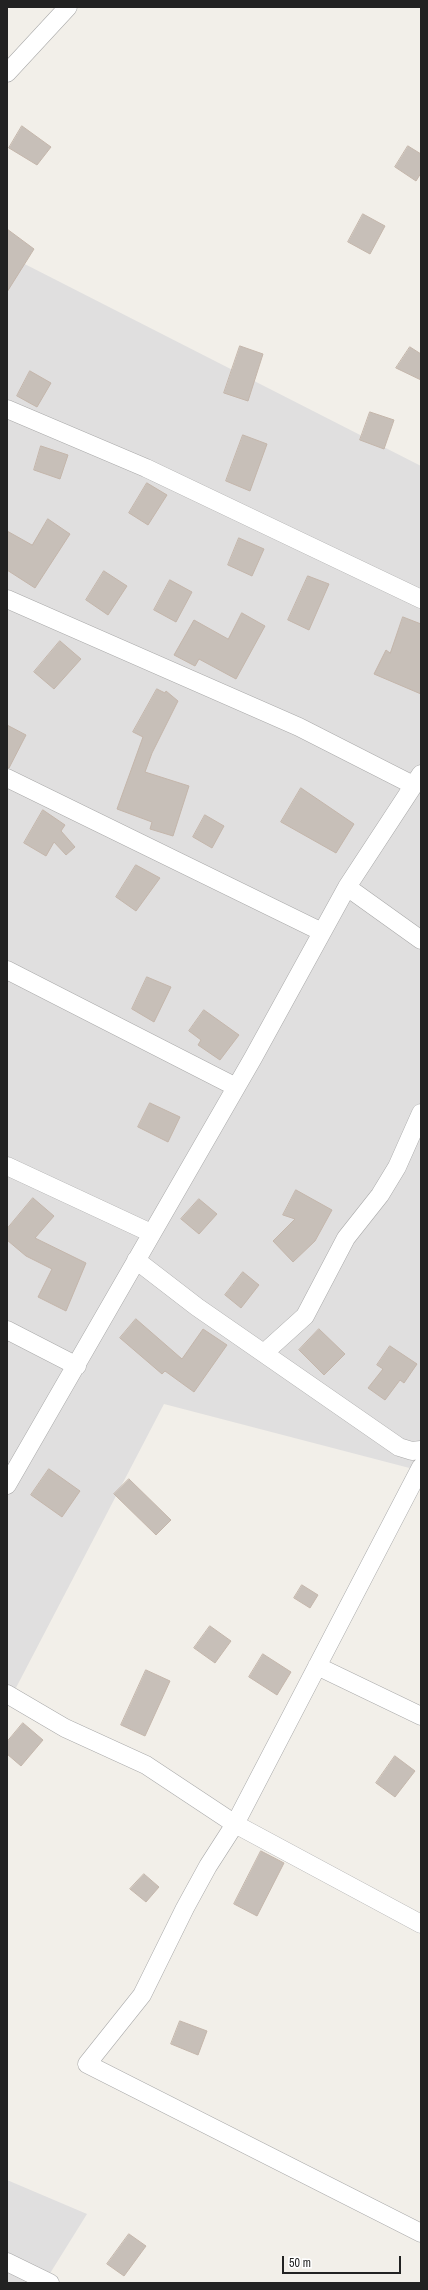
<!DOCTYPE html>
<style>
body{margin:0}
#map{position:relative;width:428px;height:2290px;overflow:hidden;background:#f2efe9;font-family:"Archivo Narrow",sans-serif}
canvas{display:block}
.frame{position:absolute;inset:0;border:8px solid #222;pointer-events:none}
.scale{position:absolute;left:282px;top:2256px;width:119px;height:18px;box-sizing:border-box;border:2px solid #222;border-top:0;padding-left:5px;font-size:12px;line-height:14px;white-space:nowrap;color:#222;-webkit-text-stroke:3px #fff;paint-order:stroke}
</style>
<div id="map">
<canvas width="428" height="2290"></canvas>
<div class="frame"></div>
<div class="scale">50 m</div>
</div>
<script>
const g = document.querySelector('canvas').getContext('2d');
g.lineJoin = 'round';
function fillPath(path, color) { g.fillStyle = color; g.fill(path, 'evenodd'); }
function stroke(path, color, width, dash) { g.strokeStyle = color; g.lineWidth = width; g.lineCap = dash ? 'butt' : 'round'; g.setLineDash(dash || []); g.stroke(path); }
fillPath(new Path2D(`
 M 7,255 L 421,466 L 421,1471 L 164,1404 L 7,1705 Z
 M 7,2180 L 87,2214 L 44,2283 L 7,2283 Z`), '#e0dfdf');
const building = new Path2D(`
 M 22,126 L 51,147 L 37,165 L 9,148 Z
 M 408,146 L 421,154 L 421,173 L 416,181 L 395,167 Z
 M 363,214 L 385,226 L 370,254 L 348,242 Z
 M 7,229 L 34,249 L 7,292 Z
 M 240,346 L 263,354 L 248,401 L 224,393 Z
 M 410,347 L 421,354 L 421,380 L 396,368 Z
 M 30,371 L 51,383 L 37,407 L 17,396 Z
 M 370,412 L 394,420 L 384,449 L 360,440 Z
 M 243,435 L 267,444 L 250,491 L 226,481 Z
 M 41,446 L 68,455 L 60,479 L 34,470 Z
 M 147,483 L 167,495 L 148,525 L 129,513 Z
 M 48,519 L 70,534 L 35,588 L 7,570 L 7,531 L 32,545 Z
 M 239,538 L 264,549 L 252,576 L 228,565 Z
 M 104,571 L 127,586 L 108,615 L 86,600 Z
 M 308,576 L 329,584 L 309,630 L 288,620 Z
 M 170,580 L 192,592 L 176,622 L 154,610 Z
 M 242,613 L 265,626 L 236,679 L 199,659 L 195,666 L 174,655 L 194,620 L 228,639 Z
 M 403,617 L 421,624 L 421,694 L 374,674 L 386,650 L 390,653 Z
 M 60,641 L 81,659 L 54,689 L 34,672 Z
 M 157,689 L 165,693 L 166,691 L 178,701 L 152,753 L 145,772 L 189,786 L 173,836 L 150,829 L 152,822 L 117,809 L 143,737 L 133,732 Z
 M 7,725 L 26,735 L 9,768 L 7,768 Z
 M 301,788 L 354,824 L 336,853 L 281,822 Z
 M 43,810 L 65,825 L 61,831 L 75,847 L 66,855 L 54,842 L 46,856 L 24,843 Z
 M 205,815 L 224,826 L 212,848 L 193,837 Z
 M 136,865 L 160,878 L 136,911 L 116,897 Z
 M 147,977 L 171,987 L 154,1022 L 132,1009 Z
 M 204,1010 L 239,1035 L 220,1060 L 198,1045 L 201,1040 L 189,1031 Z
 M 150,1103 L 180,1117 L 168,1142 L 138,1127 Z
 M 296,1190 L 332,1210 L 315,1241 L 293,1262 L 273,1241 L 295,1219 L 283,1215 Z
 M 33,1198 L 54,1216 L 35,1238 L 86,1263 L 66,1311 L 38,1297 L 52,1269 L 26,1256 L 7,1240 L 7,1229 Z
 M 199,1199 L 217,1214 L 199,1234 L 181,1219 Z
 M 243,1272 L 259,1285 L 241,1308 L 225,1295 Z
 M 136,1319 L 182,1359 L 203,1329 L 227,1345 L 194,1392 L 165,1371 L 162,1374 L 120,1338 Z
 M 319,1329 L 345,1354 L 324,1375 L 299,1350 Z
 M 390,1346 L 417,1364 L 404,1383 L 400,1380 L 385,1400 L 368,1388 L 383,1369 L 377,1365 Z
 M 49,1469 L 80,1491 L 62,1517 L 31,1495 Z
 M 129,1479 L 171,1520 L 156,1535 L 114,1494 Z
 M 302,1585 L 318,1595 L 310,1608 L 294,1598 Z
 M 210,1626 L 231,1641 L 215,1663 L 194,1648 Z
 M 263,1654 L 291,1672 L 277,1695 L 249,1677 Z
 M 146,1670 L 170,1681 L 145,1736 L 121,1725 Z
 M 23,1723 L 43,1740 L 21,1766 L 7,1754 L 7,1742 Z
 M 395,1756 L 415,1771 L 395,1797 L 376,1783 Z
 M 261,1851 L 284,1863 L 257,1916 L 234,1904 Z
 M 144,1874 L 159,1887 L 146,1902 L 130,1889 Z
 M 180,2021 L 207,2031 L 198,2055 L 171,2044 Z
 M 129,2234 L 146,2246 L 124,2276 L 107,2264 Z`);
fillPath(building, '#c7bfb8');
stroke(building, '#c4b6ab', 1);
const street = new Path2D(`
 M 7,73 L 68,7
 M 7,409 L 146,468 L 421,599
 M 7,599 L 299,727 L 413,785
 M 7,778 L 322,932
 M 347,887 L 421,940
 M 7,970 L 236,1087
 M 7,1166 L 151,1233
 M 136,1260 L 197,1307 L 399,1447 L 412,1451 L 421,1450
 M 7,1330 L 77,1366
 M 264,1353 L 305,1316 L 346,1238 L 380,1195 L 397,1167 L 421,1113
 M 421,1467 L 235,1824 L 208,1866 L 185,1908 L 142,1995 L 87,2064 L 421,2233
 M 7,1485 L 253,1058 L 347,887 L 421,774
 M 317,1666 L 421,1716
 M 7,1694 L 65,1728 L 146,1765 L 235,1824 L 421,1924
 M 7,2262 L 50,2283`);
stroke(street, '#a9a9a9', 19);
stroke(street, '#fff', 18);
</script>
